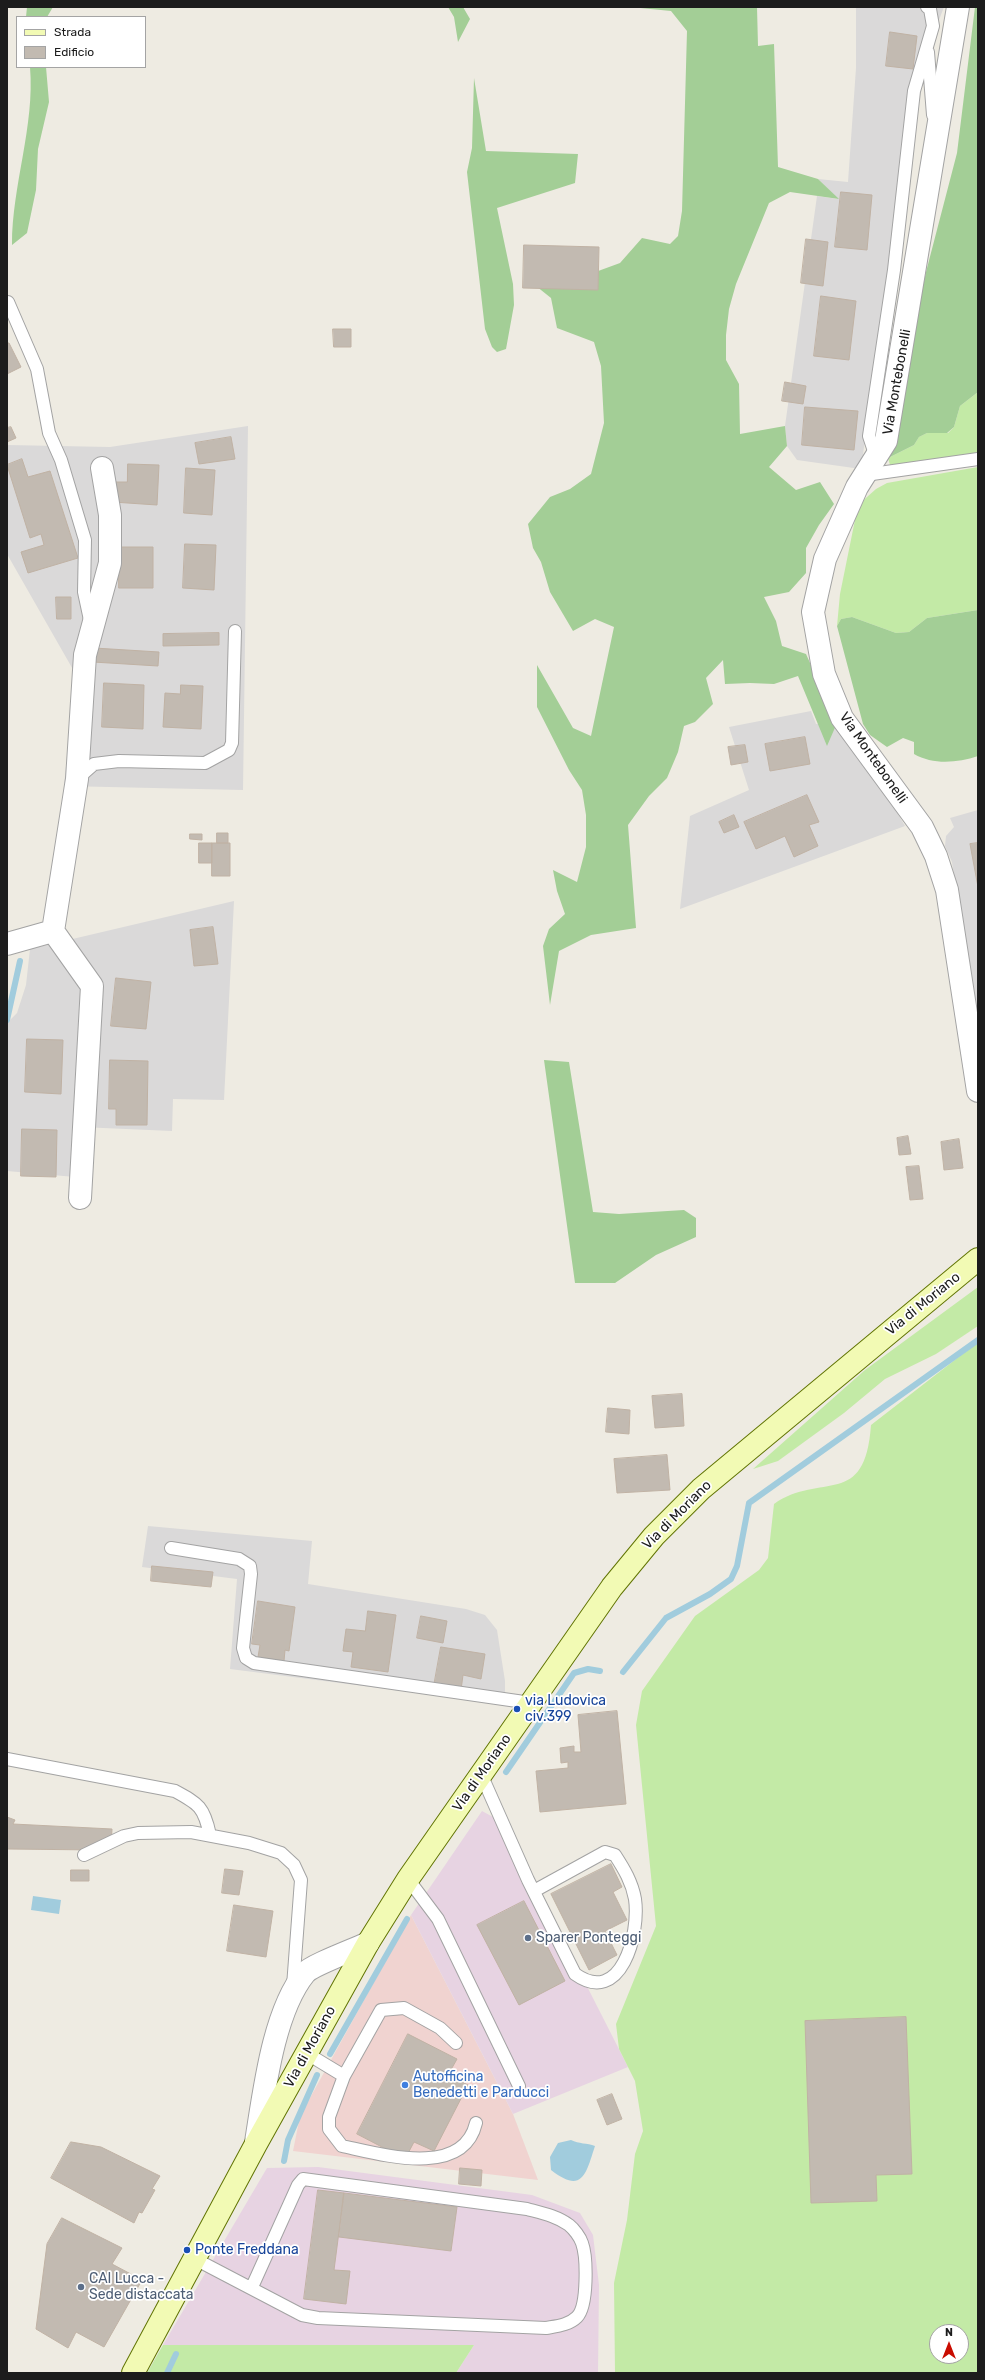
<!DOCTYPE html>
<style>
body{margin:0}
#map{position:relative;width:985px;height:2380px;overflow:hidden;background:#eeebe2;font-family:Rubik,sans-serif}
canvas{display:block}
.frame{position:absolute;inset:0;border:8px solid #1c1c1c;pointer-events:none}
.legend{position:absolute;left:16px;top:16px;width:130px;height:52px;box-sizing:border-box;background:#fff;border:1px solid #a4a4a4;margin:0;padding:5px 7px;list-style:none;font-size:12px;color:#1c1c1c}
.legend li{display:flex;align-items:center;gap:8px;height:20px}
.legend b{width:20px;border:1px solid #a4a4a4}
.north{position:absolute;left:929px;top:2324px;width:40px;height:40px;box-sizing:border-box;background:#fff;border:1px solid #a4a4a4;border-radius:50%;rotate:0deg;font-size:11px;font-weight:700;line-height:16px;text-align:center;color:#1c1c1c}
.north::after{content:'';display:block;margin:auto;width:14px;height:18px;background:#c90c00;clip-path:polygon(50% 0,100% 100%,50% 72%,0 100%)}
</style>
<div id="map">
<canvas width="985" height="2380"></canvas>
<div class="frame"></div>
<ul class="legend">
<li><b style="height:5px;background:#f2fab4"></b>Strada</li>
<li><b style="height:11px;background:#c2bab1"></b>Edificio</li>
</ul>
<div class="north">N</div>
</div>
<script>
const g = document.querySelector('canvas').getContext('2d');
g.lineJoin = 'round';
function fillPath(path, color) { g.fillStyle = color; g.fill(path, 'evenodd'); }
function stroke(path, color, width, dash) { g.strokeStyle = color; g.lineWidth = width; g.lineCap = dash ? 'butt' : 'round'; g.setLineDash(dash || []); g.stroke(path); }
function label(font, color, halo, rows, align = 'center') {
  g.font = font + ' Rubik,sans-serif'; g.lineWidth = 3.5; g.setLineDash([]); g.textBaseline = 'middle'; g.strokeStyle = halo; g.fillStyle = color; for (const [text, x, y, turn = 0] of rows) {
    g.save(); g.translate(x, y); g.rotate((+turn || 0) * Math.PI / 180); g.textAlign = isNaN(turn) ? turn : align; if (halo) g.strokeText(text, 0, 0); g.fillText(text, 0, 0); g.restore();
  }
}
fillPath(new Path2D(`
 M 856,7 L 944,7 L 913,87 L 861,469 L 797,460 L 787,446 L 785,426 L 817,196 L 838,199 L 818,179 L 848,182 L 856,68 Z
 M 248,426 L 243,790 L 64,786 L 75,673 L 7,554 L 7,445 L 110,447 Z
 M 811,711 L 816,724 L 837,723 L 872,770 L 905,826 L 680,909 L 690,816 L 749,790 L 729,727 Z
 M 978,810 L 978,1047 L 952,862 L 945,846 L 946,836 L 954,827 L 950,818 Z
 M 234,901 L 224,1100 L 173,1099 L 172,1131 L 80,1127 L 75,1177 L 7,1171 L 7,1023 L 17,1013 L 26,985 L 30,949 Z
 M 148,1526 L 312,1541 L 308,1584 L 466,1609 L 485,1615 L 497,1630 L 505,1681 L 505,1704 L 230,1669 L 237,1579 L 142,1567 Z`), '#dad9d9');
fillPath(new Path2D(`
 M 411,1915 L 513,2114 L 538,2180 L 293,2151 L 300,2116 Z`), '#f0d3d0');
fillPath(new Path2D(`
 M 482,1811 L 504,1823 L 628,2067 L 513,2114 L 411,1915 Z
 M 318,2167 L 532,2195 L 580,2213 L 593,2235 L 599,2285 L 598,2373 L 456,2373 L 474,2345 L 163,2345 L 267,2168 Z`), '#e7d3e2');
fillPath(new Path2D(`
 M 978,392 L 978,453 L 890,465 L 888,458 L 914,445 L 919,437 L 927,433 L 948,433 L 954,427 L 960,406 Z
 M 978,467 L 978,610 L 927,618 L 909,632 L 896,633 L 852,617 L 841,619 L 837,626 L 840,594 L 858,505 L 876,489 L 887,483 Z
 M 978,1287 L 978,1326 L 936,1354 L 885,1379 L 844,1413 L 778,1461 L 753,1469 L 865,1370 Z
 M 978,1342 L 978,2373 L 615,2373 L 614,2283 L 627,2220 L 635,2154 L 643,2131 L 635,2081 L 619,2049 L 616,2024 L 656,1926 L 636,1725 L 642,1691 L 695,1616 L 759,1570 L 768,1558 L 774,1504 C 821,1471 865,1510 871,1425 ZM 937,2332 L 961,2332 L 961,2356 L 937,2356 Z
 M 163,2345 L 474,2345 L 456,2373 L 147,2373 Z`), '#c3eaa6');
fillPath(new Path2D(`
 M 27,7 L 53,7 L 47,17 L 26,17 Z
 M 448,7 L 463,7 L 470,19 L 458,42 L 454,17 Z
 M 630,7 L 757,7 L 758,46 L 774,44 L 778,167 L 818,179 L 839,199 L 790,192 L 769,203 L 736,284 L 729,309 L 726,335 L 726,360 L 739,384 L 740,434 L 785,426 L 787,446 L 769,467 L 796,490 L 820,482 L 834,504 L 819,525 L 806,548 L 806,573 L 789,592 L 764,597 L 776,621 L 782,646 L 806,654 L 837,723 L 827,746 L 798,676 L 774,684 L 750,683 L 725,684 L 723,660 L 706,678 L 713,704 L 695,722 L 684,726 L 678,752 L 667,778 L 649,796 L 628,825 L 636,928 L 591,935 L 559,951 L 550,1005 L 543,946 L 549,929 L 565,914 L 557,891 L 553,870 L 577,882 L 586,847 L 586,815 L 582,790 L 569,770 L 537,707 L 537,665 L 573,728 L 591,736 L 614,627 L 595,619 L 573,631 L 550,592 L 541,562 L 533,548 L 528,524 L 550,497 L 570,489 L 591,474 L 604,423 L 601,366 L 594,342 L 557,328 L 551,298 L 531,282 L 590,274 L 620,263 L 642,238 L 670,244 L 678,236 L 682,211 L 687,31 L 671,11 Z
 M 975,7 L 978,7 L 978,392 L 960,406 L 954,427 L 947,433 L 927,433 L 919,437 L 914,445 L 888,458 L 926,272 L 957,153 Z
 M 30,67 L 46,67 L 49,102 L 38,149 L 36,190 L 27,233 L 12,245 C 12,185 35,126 30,67 Z
 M 474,78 L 486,151 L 578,154 L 575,183 L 497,208 L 513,284 L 514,305 L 506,349 L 497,352 L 492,347 L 485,329 L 467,172 L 472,148 Z
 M 978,610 L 978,756 C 957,763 933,765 914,754 L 914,742 L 903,738 L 887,747 L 870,735 L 863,724 L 837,626 L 841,619 L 852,617 L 896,633 L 909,632 L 927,618 Z
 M 544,1060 L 569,1062 L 593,1212 L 619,1214 L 684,1210 L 696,1218 L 696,1237 L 656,1255 L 615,1283 L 575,1283 Z`), '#a3ce96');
fillPath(new Path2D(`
 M 33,1896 L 61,1900 L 59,1914 L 31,1910 Z
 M 571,2140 C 579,2144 587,2143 595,2146 C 586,2173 583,2195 551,2170 L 550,2157 L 558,2143 Z`), '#a1ccdd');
stroke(new Path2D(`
 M 7,1020 L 20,961
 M 623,1672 L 666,1618 L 710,1594 L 731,1579 L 737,1566 L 749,1503 L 978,1340
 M 506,1772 L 574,1673 L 588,1669 L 600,1671
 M 330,2054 L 407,1919
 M 284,2161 L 288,2140 L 317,2075
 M 167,2373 L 176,2354`), '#a1ccdd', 6);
const building = new Path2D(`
 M 890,32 L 917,36 L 913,69 L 886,66 Z
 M 841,192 L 872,195 L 867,250 L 835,247 Z
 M 806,239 L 828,242 L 823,286 L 801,283 Z
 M 524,245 L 599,247 L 598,290 L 523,288 Z
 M 821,296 L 856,301 L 849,360 L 814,356 Z
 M 333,329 L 351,329 L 351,347 L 334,347 Z
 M 7,343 L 9,343 L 21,367 L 7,374 Z
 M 785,382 L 806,386 L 803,404 L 782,401 Z
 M 805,407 L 858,411 L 854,450 L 802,445 Z
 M 11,427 L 16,438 L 7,442 L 7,428 Z
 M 231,437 L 235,459 L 199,464 L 195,443 Z
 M 22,459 L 28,477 L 50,471 L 78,558 L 28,573 L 21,552 L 44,545 L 41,534 L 30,538 L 7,465 Z
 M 128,464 L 159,465 L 157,505 L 113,502 L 114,482 L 127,482 Z
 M 186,468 L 215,470 L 212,515 L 184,513 Z
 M 185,544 L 216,545 L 214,590 L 183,588 Z
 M 119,547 L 153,547 L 153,588 L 119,588 Z
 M 56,597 L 71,597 L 71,619 L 57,619 Z
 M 219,633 L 219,645 L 163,646 L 163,634 Z
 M 94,648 L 159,652 L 158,666 L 93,662 Z
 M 104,683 L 144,685 L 143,729 L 102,727 Z
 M 181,685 L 203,686 L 201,729 L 163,727 L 165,693 L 180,694 Z
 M 805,737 L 810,764 L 770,771 L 765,744 Z
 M 745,745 L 748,762 L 731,765 L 728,747 Z
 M 807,795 L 819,822 L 809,825 L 818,846 L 794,857 L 785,836 L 756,849 L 744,822 Z
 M 734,815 L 739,827 L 724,833 L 719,822 Z
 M 217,833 L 228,833 L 228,843 L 217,843 Z
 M 190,834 L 202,834 L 202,840 L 190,839 Z
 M 199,843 L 212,843 L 212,863 L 199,863 Z
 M 212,843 L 230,843 L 230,876 L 212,876 Z
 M 978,843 L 978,887 L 970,844 Z
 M 213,927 L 218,964 L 194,966 L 190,930 Z
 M 116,978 L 151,982 L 146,1029 L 111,1026 Z
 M 27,1039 L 63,1040 L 61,1094 L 25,1092 Z
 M 110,1060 L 148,1061 L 147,1125 L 116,1125 L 116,1109 L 109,1109 Z
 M 22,1129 L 57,1130 L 56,1177 L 21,1176 Z
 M 908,1136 L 911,1154 L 899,1155 L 897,1138 Z
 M 959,1139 L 963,1168 L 944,1170 L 941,1142 Z
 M 919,1166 L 923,1199 L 910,1200 L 906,1167 Z
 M 682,1394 L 684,1426 L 655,1428 L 652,1396 Z
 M 608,1408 L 630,1410 L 629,1434 L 606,1432 Z
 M 667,1455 L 670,1490 L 617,1493 L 614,1459 Z
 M 152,1566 L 213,1572 L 211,1587 L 151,1581 Z
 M 258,1601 L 295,1607 L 289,1651 L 285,1650 L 284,1661 L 258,1657 L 260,1645 L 252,1644 Z
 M 368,1611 L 396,1615 L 388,1672 L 351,1667 L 353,1652 L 343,1651 L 346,1629 L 365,1631 Z
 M 421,1616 L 447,1621 L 443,1643 L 417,1638 Z
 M 441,1647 L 485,1654 L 481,1679 L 463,1675 L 461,1690 L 434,1686 Z
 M 617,1711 L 626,1804 L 540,1812 L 536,1771 L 568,1768 L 568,1762 L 561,1763 L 560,1748 L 574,1746 L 574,1752 L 581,1752 L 578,1715 Z
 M 7,1817 L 15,1820 L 13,1824 L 112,1829 L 111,1847 L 98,1850 L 7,1849 Z
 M 611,1864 L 622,1887 L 613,1892 L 627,1920 L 605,1931 L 617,1955 L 589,1970 L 551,1894 Z
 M 225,1869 L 243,1871 L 239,1895 L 222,1893 Z
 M 71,1870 L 89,1870 L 89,1881 L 71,1881 Z
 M 524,1901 L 565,1981 L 519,2005 L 477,1925 Z
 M 234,1905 L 273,1911 L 266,1957 L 227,1951 Z
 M 906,2017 L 912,2174 L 876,2175 L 877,2201 L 811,2203 L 805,2021 Z
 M 408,2034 L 457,2059 L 448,2075 L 468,2085 L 434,2151 L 414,2142 L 405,2159 L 357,2134 Z
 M 612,2094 L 622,2119 L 607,2125 L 597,2100 Z
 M 71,2142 L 101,2147 L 160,2176 L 152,2189 L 155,2190 L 142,2213 L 139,2212 L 134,2223 L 51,2178 Z
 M 460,2168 L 482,2170 L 481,2186 L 459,2184 Z
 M 318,2190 L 344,2193 L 334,2270 L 350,2271 L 346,2304 L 304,2299 Z
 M 344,2193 L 457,2207 L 451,2251 L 339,2237 Z
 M 62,2218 L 122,2248 L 112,2264 L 142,2280 L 104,2347 L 76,2332 L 68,2348 L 36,2329 L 47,2244 Z`);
fillPath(building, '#c2bab1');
stroke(building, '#c0b2a4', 1);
const service = new Path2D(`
 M 928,52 L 933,115
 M 8,302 L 37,369 L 49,433 L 61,460 L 85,540 L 84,592 L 90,620
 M 876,457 L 869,436 L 894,270 L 914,91 L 933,26 L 930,9 L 927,7
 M 865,475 L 978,459
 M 77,779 L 94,764 L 119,761 L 205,763 L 229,750 L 232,743 L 235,631
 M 171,1548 L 239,1559 L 250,1566 L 251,1574 L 243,1648 L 246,1658 L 254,1663 L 531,1703
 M 7,1759 L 175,1791 C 199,1804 204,1807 210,1835
 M 481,1774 L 528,1880 L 575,1974 C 621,2007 640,1934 635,1899 C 632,1882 624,1869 615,1855 L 605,1852 L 534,1891
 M 84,1855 L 124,1836 L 138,1833 L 191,1832 L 249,1843 L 281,1853 L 294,1865 L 301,1880 L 293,1986
 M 408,1879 L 438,1919 L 519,2086
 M 306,2053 L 344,2076 L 381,2010 L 404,2008 L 440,2028 L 456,2043
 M 344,2076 L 329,2117 L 329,2129 L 342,2146 C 380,2154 463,2179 476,2123
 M 195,2259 L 302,2315 L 318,2318 L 546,2328 C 557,2326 569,2325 577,2317 C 588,2306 587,2257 582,2243 C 580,2237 574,2229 569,2225 C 557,2216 542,2213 527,2209 L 303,2179 L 298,2185 L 252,2287`);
const minor = new Path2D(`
 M 958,7 L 886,441 L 857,487 L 825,559 L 813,612 L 824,674 L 842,718 L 922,827 L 936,856 L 947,890 L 978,1091
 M 53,931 L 77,779 L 85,655 L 110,563 L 110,515 L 102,468
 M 7,944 L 53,931 L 92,986 L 80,1198
 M 256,2142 C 264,2093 273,2012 305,1973 C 312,1965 356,1949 368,1943`);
const secondary = new Path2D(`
 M 133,2373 L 256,2144 L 368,1943 L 408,1879 L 612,1587 L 654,1536 L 701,1489 L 978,1259`);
stroke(service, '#a3a3a3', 14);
stroke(minor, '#a3a3a3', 24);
stroke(secondary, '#617403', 24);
stroke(service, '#fff', 12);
stroke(minor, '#fff', 22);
stroke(secondary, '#f2fab4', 22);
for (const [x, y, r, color] of [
 [517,1709,4,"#1a4fb4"],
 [528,1938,4,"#5c6f8a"],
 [405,2085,4,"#3f7fe0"],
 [187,2250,4,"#1a4fb4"],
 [81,2287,4,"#5c6f8a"]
]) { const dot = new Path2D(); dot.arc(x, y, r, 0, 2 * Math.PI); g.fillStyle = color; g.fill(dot); stroke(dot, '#fff', 1.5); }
label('14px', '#1c1c1c', '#fff', [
 ["Via Montebonelli",897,382,-80],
 ["Via Montebonelli",873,758,55],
 ["Via di Moriano",923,1304,-39],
 ["Via di Moriano",677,1515,-45],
 ["Via di Moriano",482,1773,-55],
 ["Via di Moriano",310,2047,-61]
]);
label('14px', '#164399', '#fff', [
 ["via Ludovica",525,1701],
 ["civ.399",525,1717],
 ["Ponte Freddana",195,2250]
], 'left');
label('14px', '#4e5e75', '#fff', [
 ["Sparer Ponteggi",536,1938],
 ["CAI Lucca -",89,2279],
 ["Sede distaccata",89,2295]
], 'left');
label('14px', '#366cbe', '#fff', [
 ["Autofficina",413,2077],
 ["Benedetti e Parducci",413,2093]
], 'left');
</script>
